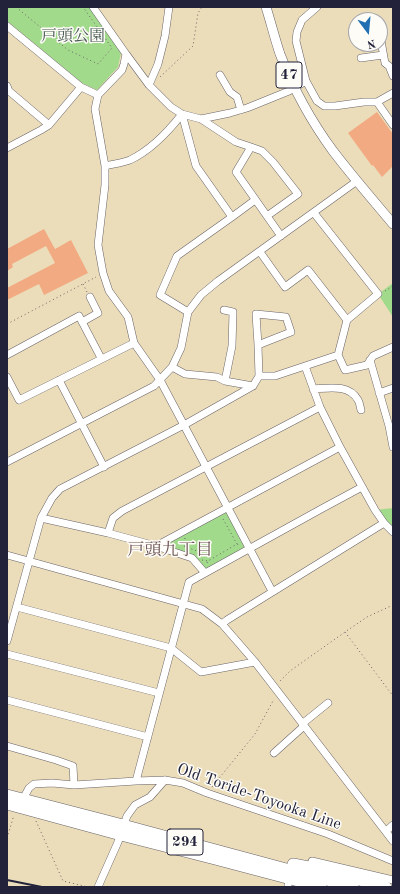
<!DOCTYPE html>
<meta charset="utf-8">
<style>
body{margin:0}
#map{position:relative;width:400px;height:894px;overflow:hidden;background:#ecddba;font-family:"Old Standard TT",serif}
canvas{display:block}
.frame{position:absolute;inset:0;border:8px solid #22223b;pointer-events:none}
.north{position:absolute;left:348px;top:12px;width:40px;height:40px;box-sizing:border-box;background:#fdfcf7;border:1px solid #a5a5ac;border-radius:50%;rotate:164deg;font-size:11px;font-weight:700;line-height:16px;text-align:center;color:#22223b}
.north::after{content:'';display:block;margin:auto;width:14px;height:18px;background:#1f6fb2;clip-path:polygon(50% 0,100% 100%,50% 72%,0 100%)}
</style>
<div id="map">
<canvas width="400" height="894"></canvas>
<div class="frame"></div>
<div class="north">N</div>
</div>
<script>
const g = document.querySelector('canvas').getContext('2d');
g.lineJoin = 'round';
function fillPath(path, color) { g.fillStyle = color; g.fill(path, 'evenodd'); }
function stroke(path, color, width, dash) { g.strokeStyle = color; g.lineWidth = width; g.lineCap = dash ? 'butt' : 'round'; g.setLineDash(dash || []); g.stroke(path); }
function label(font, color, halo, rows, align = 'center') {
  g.font = font + ' "Old Standard TT","Noto Serif JP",serif'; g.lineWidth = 3; g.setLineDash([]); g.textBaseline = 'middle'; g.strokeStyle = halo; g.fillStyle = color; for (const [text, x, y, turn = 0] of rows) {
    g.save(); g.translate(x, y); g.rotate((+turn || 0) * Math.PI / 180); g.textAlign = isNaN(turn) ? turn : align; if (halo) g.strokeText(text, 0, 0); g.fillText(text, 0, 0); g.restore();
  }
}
fillPath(new Path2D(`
 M 7,7 L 89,7 L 121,53 L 118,67 L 97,90 L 82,83 L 7,21 Z
 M 393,283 L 393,317 L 378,294 Z
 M 228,507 L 249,549 L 205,573 L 192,558 L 156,546 Z
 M 393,508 L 393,532 L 375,510 Z`), '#a2da8c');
fillPath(new Path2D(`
 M 377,112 L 393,134 L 393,166 L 382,177 L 373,165 L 372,166 L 348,133 Z
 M 44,229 L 55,249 L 71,240 L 88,273 L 44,295 L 39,284 L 7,300 L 7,288 L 55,263 L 46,246 L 12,264 L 13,267 L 7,271 L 7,249 Z`), '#f2aa82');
const minor = new Path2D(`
 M 93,7 L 126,54 L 124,64 L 122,70 L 98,95 L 95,109 L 105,166 L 105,185 L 98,245 L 103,273 L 109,291 L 128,317 L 134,343 L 160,380 L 272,591
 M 365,18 L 368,20
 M 7,26 L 81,87 L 98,95
 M 380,35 L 385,63 L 389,66 L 393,76
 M 126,54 L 149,85 L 171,107 L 182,114 L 201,119 L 230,113 L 247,108 L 289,91 L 306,81 L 296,41 L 297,32 L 302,20 L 317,7
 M 361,58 L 383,55
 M 220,75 L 230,92 L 237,97 L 241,110
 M 306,81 L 317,101 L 324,106 L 335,106 L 364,102 L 377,102 L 393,93
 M 149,85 L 158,64 L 165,36 L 169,7
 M 7,86 L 9,91 L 49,125
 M 377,102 L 393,125
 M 182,114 L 196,166 L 232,217 L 177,256 L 160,295 L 188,312
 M 201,119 L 236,142 L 251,147
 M 7,148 L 41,130 L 49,125 L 81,87
 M 105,166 C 113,164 122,163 130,160 C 151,150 168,132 182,114
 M 314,213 L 378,294 L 347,320
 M 267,216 L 298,194 L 273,162 L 262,151 L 251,147 L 236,172 L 281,236
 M 232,217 L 255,200
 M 224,310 L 233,312 L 232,346 L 225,381
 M 82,322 L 98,313 L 90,297
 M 7,355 L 79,316 L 101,358
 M 338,355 L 345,370 L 367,365 L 373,356 L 393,347
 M 370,360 L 389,426 L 393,447
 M 305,366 L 320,407 L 340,447 L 375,510 L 384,523 L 393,532
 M 172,367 L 185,374 L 217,377 L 225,381 L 253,386
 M 259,376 L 275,376 L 338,355 L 347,320 L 308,270 L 285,287 L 260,252
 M 7,377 L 19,400 L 134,343
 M 59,380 L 104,467
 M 313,389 C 329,388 349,384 358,400 C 360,403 360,407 361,410
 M 379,393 L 393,388
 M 7,462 L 154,386 L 172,367 L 181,348 L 188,312 L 201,295 L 218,281 L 357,181
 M 41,518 L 108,533 L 156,546 L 192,558 L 205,573
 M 108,533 L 113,518 L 122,511 L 320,407
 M 156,546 L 340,447
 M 7,555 L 202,609 L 222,624 L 255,662 L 393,841
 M 17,607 L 171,648 L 201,672 L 255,662
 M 222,624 L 227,620 L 384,523
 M 7,641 L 41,518 L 52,498 L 60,489 L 184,425 L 253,386 L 259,376 L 258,345 L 256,314 L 286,317 L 291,332 L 258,345
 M 7,654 L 159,693
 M 7,700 L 148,737
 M 302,724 L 328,703
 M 7,746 L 56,760 L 73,766 L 74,785
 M 274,753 L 304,726
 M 136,781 L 189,582 L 323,508 L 362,487
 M 23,799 L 29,788 L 34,784 L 52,783 L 74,785 L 136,781 L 165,780 L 183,783 L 207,793 L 328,834 L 393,861
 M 386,831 L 393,825
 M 312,861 L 393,880
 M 98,887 L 118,842 L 127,816 L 135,805 L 150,797 L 165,780
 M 288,887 L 288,885`);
const major = new Path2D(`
 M 266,7 C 271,23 275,39 280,54 C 293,88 311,121 333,151 C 352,176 373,200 393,224`);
const highway = new Path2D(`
 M 7,795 L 123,825 L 353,887
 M 7,804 L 121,835 L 215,859 L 321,887
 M 293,864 L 314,868 L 386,887`);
stroke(minor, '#696367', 8);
stroke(major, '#696367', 10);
stroke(highway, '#696367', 12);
stroke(new Path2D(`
 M 16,7 L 68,50 L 98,64 L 112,48 L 83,7
 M 160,77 L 193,46 L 198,13 L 202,7
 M 83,284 L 87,292
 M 385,291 L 393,286
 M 7,324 L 96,277
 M 223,519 L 237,544
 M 185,538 L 184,546 L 197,551 L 198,554
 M 202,560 L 208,561
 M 207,563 L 208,561 L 237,544 L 240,545
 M 345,632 L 393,696
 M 280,681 L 290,671 L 345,632 L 367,617 L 393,605
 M 212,787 L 255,734 L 274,699
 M 36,821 L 63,881 L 88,887
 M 7,838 L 14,815`), '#696367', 1, [1, 3]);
stroke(minor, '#fff', 7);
stroke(major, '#fff', 9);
stroke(highway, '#fff', 11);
stroke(new Path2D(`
 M 7,880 L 42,887`), '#22223b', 2);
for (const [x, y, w] of [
 [289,75,26],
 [185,842,36]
]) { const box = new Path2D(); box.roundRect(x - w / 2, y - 13, w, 26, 3); g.fillStyle = '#fdfcf7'; g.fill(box); stroke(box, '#22223b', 1); }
label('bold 15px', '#22223b', null, [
 ["47",289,75],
 ["294",185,842]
]);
label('16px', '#485953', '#fdfcf7', [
 ["戸頭公園",73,37]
]);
label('16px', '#22223b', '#fdfcf7', [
 ["Old Toride-Toyooka Line",259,797,19]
]);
label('17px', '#6b5254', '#fdfcf7', [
 ["戸頭九丁目",170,551]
]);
</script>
